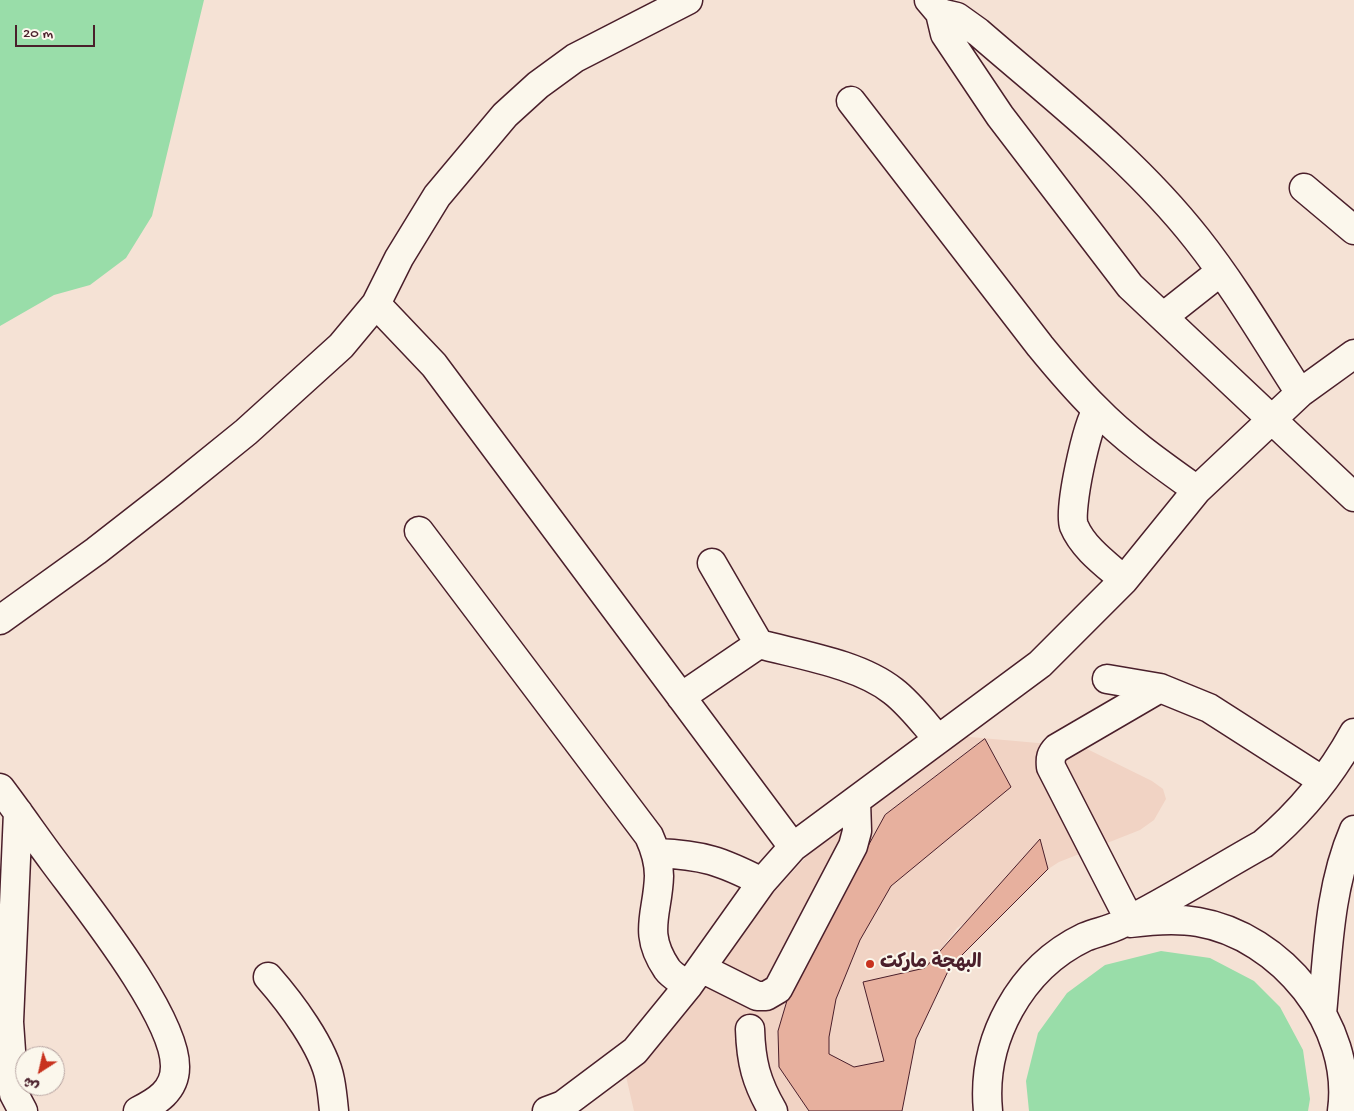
<!DOCTYPE html>
<meta charset="utf-8">
<style>
body{margin:0}
#map{position:relative;width:1354px;height:1111px;overflow:hidden;background:#f5e2d5;font-family:"Gochi Hand","Playpen Sans Arabic",sans-serif}
canvas{display:block}
.north{position:absolute;left:15px;top:1046px;width:50px;height:50px;box-sizing:border-box;background:#fbf7ec;border:1px solid #b4a19f;border-radius:50%;rotate:215deg;font-size:14px;font-weight:700;line-height:20px;text-align:center;color:#4a1f2b}
.north::after{content:'';display:block;margin:auto;width:18px;height:22px;background:#c8321e;clip-path:polygon(50% 0,100% 100%,50% 72%,0 100%)}
.scale{position:absolute;left:15px;top:25px;width:80px;height:22px;box-sizing:border-box;border:2px solid #4a1f2b;border-top:0;padding-left:6px;font-size:15px;line-height:18px;white-space:nowrap;color:#4a1f2b;-webkit-text-stroke:4px #fbf7ec;paint-order:stroke}
</style>
<div id="map">
<canvas width="1354" height="1111"></canvas>
<div class="north">ش</div>
<div class="scale">20 m</div>
</div>
<script>
const g = document.querySelector('canvas').getContext('2d');
g.lineJoin = 'round';
function fillPath(path, color) { g.fillStyle = color; g.fill(path, 'evenodd'); }
function stroke(path, color, width, dash) { g.strokeStyle = color; g.lineWidth = width; g.lineCap = dash ? 'butt' : 'round'; g.setLineDash(dash || []); g.stroke(path); }
function label(font, color, halo, rows, align = 'center') {
  g.font = font + ' "Gochi Hand","Playpen Sans Arabic",sans-serif'; g.lineWidth = 4; g.setLineDash([]); g.textBaseline = 'middle'; g.strokeStyle = halo; g.fillStyle = color; for (const [text, x, y, turn = 0] of rows) {
    g.save(); g.translate(x, y); g.rotate((+turn || 0) * Math.PI / 180); g.textAlign = isNaN(turn) ? turn : align; if (halo) g.strokeText(text, 0, 0); g.fillText(text, 0, 0); g.restore();
  }
}
fillPath(new Path2D(`
 M 959,736 L 1083,747 L 1152,781 L 1163,789 L 1166,799 L 1154,820 L 1140,830 L 1059,862 L 957,928 L 908,993 L 874,1111 L 634,1111 L 622,1059 L 807,856 L 840,816 Z`), '#f1d3c4');
fillPath(new Path2D(`
 M 0,0 L 204,0 L 152,216 L 126,258 L 90,285 L 54,295 L 0,326 Z
 M 1161,951 L 1210,958 L 1254,981 L 1280,1007 L 1303,1050 L 1310,1099 L 1308,1111 L 1029,1111 L 1026,1081 L 1038,1033 L 1067,993 L 1105,965 Z`), '#99dda9');
const building = new Path2D(`
 M 985,739 L 1011,787 L 891,886 L 860,940 L 836,999 L 829,1037 L 829,1054 L 854,1067 L 884,1061 L 863,982 L 925,968 L 1040,839 L 1048,869 L 950,967 L 916,1039 L 902,1111 L 809,1111 L 779,1067 L 778,1031 L 791,987 L 885,815 Z`);
fillPath(building, '#e7b09e');
stroke(building, '#4a1f2b', 1);
const minor = new Path2D(`
 M 929,0 L 940,13 L 945,34 L 1000,116 L 1130,286 L 1354,497
 M 940,13 L 957,17 L 978,32 C 1054,98 1135,160 1197,239 C 1235,287 1267,342 1300,393
 M 851,101 L 1040,346 C 1058,368 1076,389 1096,409 C 1126,440 1162,465 1197,490
 M 1304,188 L 1354,230
 M 376,304 L 434,365 L 793,847
 M 1163,317 L 1220,272
 M 1097,410 C 1087,425 1068,510 1074,526 C 1083,548 1107,565 1124,580
 M 419,531 L 649,836 C 655,849 659,862 659,876 C 658,914 642,932 667,969 C 672,976 682,981 688,986
 M 712,563 L 759,644
 M 0,620 L 96,551 L 173,491 L 246,432 L 341,346 L 376,304 L 399,258 L 437,196 L 505,115 L 538,85 L 575,58 L 688,0
 M 1107,679 L 1160,688 L 1209,708 L 1323,781
 M 681,697 L 759,644 C 800,655 859,664 893,691 C 910,704 924,723 938,739
 M 0,788 C 19,813 36,838 54,862 C 85,904 176,1017 175,1067 C 175,1091 156,1102 138,1111
 M 18,812 L 9,1022 L 14,1094 L 23,1111
 M 657,853 C 703,855 721,861 762,882
 M 1129,919 L 1051,767 C 1050,758 1051,754 1057,748 L 1160,688
 M 1130,923 C 1153,920 1175,918 1198,922 C 1281,936 1354,1025 1342,1111
 M 701,968 L 757,996 L 766,996 L 778,989 L 853,846 L 857,831 L 856,801
 M 268,977 C 290,1002 324,1047 330,1080 C 332,1090 333,1101 334,1111
 M 1322,1014 C 1328,952 1329,888 1354,830
 M 750,1029 C 751,1062 756,1082 773,1111
 M 547,1111 L 563,1105 L 635,1051 L 688,986 L 762,882 L 793,847 L 1040,664 L 1124,580 L 1197,490 L 1300,393 L 1354,354
 M 988,1111 C 981,1040 1020,968 1085,937 C 1097,932 1110,930 1121,924 C 1170,900 1216,870 1263,844 C 1300,813 1331,775 1354,733`);
stroke(minor, '#4a1f2b', 31);
stroke(minor, '#fbf7ec', 28);
for (const [x, y, r, color] of [
 [870,964,5,"#c8321e"]
]) { const dot = new Path2D(); dot.arc(x, y, r, 0, 2 * Math.PI); g.fillStyle = color; g.fill(dot); stroke(dot, '#fbf7ec', 2); }
label('bold 19px', '#4a1f2b', '#fbf7ec', [
 ["البهجة ماركت",880,964]
], 'left');
</script>
